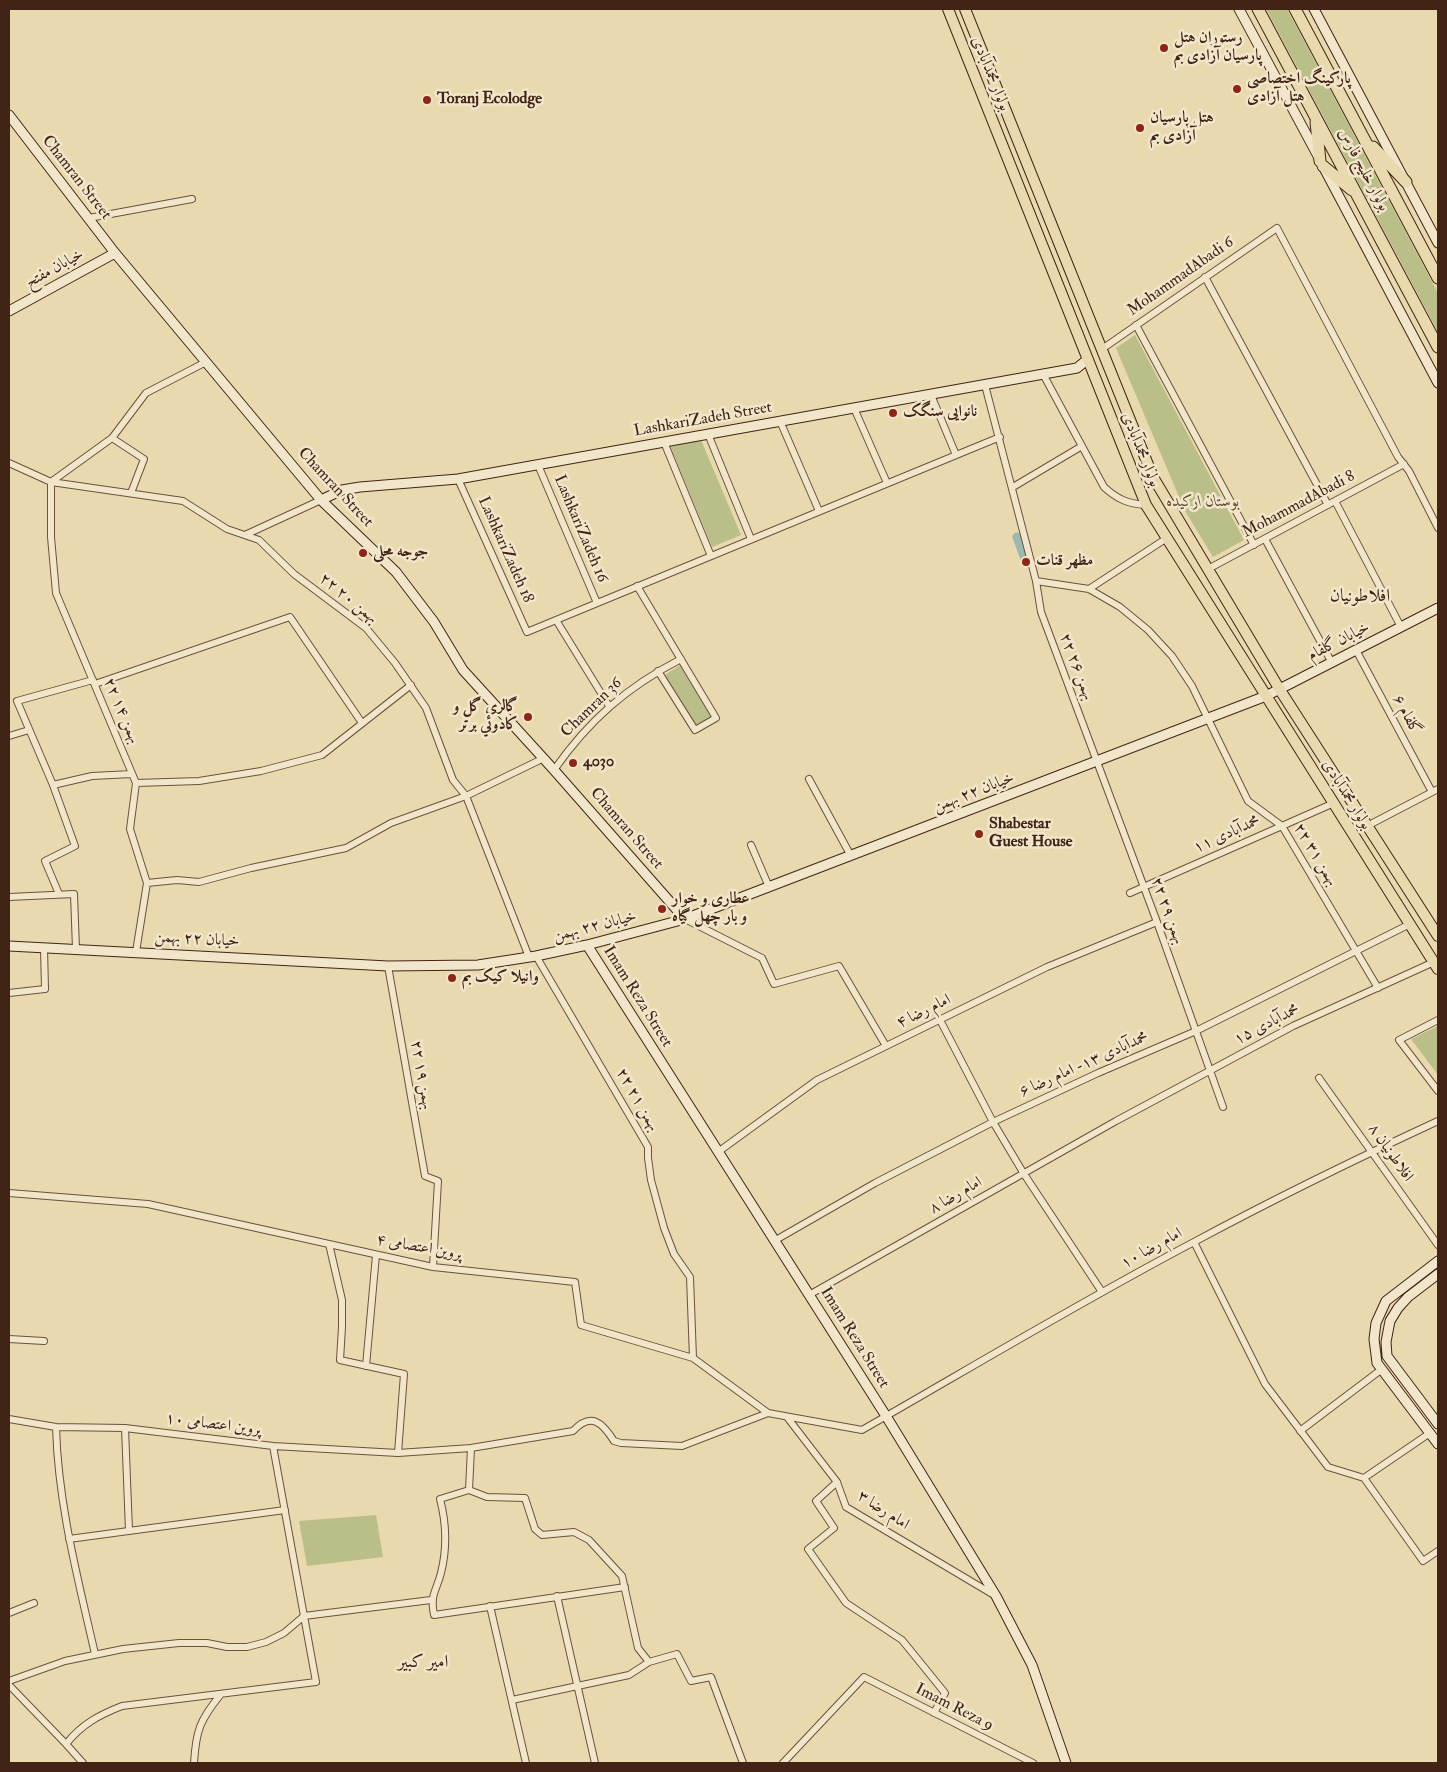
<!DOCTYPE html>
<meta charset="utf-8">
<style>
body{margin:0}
#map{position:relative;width:1447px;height:1772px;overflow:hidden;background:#e9d9ae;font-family:"IM FELL Double Pica",serif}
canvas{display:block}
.frame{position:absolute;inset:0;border:10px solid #422417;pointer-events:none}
</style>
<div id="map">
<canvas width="1447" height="1772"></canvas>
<div class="frame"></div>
</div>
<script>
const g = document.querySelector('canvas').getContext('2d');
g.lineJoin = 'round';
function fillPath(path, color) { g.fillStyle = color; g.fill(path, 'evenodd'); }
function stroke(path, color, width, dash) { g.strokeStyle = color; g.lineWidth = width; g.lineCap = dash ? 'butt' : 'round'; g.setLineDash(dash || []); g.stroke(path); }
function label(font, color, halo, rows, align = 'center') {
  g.font = font + ' "IM FELL Double Pica",Amiri,serif'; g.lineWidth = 5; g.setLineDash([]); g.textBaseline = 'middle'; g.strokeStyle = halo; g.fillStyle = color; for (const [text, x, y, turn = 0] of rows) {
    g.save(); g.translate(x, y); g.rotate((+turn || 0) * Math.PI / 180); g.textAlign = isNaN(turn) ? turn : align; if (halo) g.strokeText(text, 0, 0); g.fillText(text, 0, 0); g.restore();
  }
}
fillPath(new Path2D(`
 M 1266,9 L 1287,9 L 1438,293 L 1438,332 Z
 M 1135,335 L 1244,540 L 1213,557 L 1185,511 L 1116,348 Z
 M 701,440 L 741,535 L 712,547 L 670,446 Z
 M 680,665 L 712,717 L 697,726 L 665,675 Z
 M 1438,1026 L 1438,1075 L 1411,1039 Z
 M 376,1515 L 383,1557 L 307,1566 L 299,1521 Z`), '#babe88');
stroke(new Path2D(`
 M 1017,537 L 1026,562`), '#99b9b2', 9);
const street = new Path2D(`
 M 89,218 L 192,199
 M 1205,277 L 1328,505
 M 1136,325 L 1254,545
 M 1102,349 L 1277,228 L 1398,457 L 1409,471 L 1438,528
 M 1043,374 L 1104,487 C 1117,499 1128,504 1146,505
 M 985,385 L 1036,581 L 1041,612 L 1157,922 L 1223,1107
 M 931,395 L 956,455
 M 854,408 L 887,483
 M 780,421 L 819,511
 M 708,434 L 751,539
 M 112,438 L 144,459 L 131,493
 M 664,442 L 711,556
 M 9,463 L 51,482 L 183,501 L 227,529 L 259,540 L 294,574 L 366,628 L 395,663 L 426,708 L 453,780 L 466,796 L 529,957
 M 538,465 L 597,603
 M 458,479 L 527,632 L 1000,437
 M 1013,487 L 1082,446
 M 1335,501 L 1401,627
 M 245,535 L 321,500
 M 1265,539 L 1332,663
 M 1208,569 L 1404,464
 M 1036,581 L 1089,589 L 1120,607 L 1148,630 L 1172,656 L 1192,686 L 1248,801 L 1282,826 L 1378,988
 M 637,586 L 716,718 L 695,730 L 658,671
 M 1089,589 L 1167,538
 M 556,620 L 609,706
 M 1356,650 L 1432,792
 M 95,684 L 290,617 L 362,723
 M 9,736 L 29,730
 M 554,770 C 589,720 627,687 681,659
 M 809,779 L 851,856
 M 136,783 L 199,781 L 261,771 L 322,755 L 411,685
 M 53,785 L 92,776 L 132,774
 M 1367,826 L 1438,789
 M 751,845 L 769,887
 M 147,883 L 177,880 L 199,882 L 251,868 L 346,848 L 391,823 L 466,796 L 544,758
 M 1130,893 L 1334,803
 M 59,894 L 45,861 L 75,846 L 53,785 L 17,701 L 93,680
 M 9,897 L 74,894 L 76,949
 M 685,919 L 762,958 L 774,984 L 839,966 L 886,1046
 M 136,952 L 147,883 L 130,829 L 136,783 L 56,593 L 51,537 L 51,482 L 112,438 L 146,393 L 206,362
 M 536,956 L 648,1147 L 648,1158 L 651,1180 L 664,1228 L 674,1254 L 690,1277 L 693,1358
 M 388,966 L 425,1176 L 438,1181 L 433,1267
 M 9,993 L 45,989 L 44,948
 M 940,1020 L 993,1122 L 1024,1174 L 1102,1292
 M 1438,1020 L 1399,1040 L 1438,1091
 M 1319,1078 L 1438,1245
 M 718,1152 L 817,1080 L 1047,967 L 1157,922
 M 9,1193 L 148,1204 L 433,1267 L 575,1282 L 581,1325 L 693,1358 L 768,1413 L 862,1430 C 972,1367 1082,1301 1194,1242 C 1274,1199 1356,1159 1438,1121
 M 774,1241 L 875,1183 L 993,1122 L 1098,1073 L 1196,1031 L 1410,924
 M 1194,1242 L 1265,1384 L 1328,1467 L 1364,1478 L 1423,1561 L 1438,1551
 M 329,1244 L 342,1300 L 342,1327 L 340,1360 L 404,1374 L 398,1453
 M 809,1295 L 1116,1121 L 1293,1026 L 1434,962
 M 9,1339 L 44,1341
 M 366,1366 L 376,1255
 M 787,1417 L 837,1482 L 846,1507 L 994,1595
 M 9,1419 L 56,1427 L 125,1428 L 273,1446 L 316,1682 L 122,1706 C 99,1715 82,1724 66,1744
 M 56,1427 C 58,1504 78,1579 95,1654
 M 125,1428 L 129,1531
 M 1300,1431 L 1382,1369
 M 273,1446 L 398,1453 L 471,1448
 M 1364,1478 L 1430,1433
 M 837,1482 L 816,1501 L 834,1528 L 808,1549 L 846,1603 L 902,1640 L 945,1693 L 934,1713
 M 469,1490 L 487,1497 L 525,1498 L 535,1529 L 542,1535 L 574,1532 L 589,1540 L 622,1576 L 638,1648 L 649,1662
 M 69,1539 L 285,1510
 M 625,1587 L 434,1615 C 430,1594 436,1592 441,1573 C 447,1549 446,1522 440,1499 L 469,1490 L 471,1448 L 573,1431 C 591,1412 602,1422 614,1441 L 621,1443 L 682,1446 L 768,1413
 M 557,1596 L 595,1763
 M 490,1606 L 526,1763
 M 9,1613 L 34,1603
 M 9,1681 L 65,1661 L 123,1649 L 179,1643 L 207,1643 L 227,1647 L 247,1647 L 266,1642 L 284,1633 L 304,1616 L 431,1600
 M 9,1685 L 66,1744 L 83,1763
 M 512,1700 L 629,1675 L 649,1662 L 677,1654 L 691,1681 L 711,1677 L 743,1763
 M 194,1763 C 196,1730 200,1720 221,1694
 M 783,1763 L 864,1677 L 1033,1763`);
const secondary = new Path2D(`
 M 1239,9 L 1318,156
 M 1314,9 L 1438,243
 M 9,115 L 115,253 L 321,500 L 396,572 L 434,622 L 463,670 L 554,770 L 685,919
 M 1325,170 L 1438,383
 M 9,311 L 115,253
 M 321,500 L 342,490 L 360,487 L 458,479 L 1077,368 L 1088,359
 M 587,945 L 886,1416 L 996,1596 L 1032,1665 L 1066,1763
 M 9,946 L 388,966 L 478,965 L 536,956 L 587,945 L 685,919 L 1266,696 L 1438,608
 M 1438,1261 L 1386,1301 L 1376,1323 L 1374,1339 L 1377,1363 L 1438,1444
 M 1438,1274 L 1408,1297 L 1398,1308 L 1390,1321 L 1386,1342 L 1387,1356 L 1438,1424`);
const primary = new Path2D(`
 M 948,9 L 1146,505 L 1438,969
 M 965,9 L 1153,477 L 1280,690 L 1438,936`);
const highway = new Path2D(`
 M 1258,9 L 1438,347
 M 1295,9 L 1438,278
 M 1316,122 L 1320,161
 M 1373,147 L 1406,182
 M 1323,166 L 1352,190`);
stroke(street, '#6c513d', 8);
stroke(secondary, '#422417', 11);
stroke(primary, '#422417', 12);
stroke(highway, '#422417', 13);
stroke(street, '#f1e6ca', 6);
stroke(secondary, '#f1e6ca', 9);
stroke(primary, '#e9d9ae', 10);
stroke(highway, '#e9d9ae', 11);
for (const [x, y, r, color] of [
 [1164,48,5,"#8f2418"],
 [1237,89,5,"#8f2418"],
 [427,100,5,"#8f2418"],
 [1140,128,5,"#8f2418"],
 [893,413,5,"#8f2418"],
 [363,553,5,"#8f2418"],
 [1026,562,5,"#8f2418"],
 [528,717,5,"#8f2418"],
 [573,763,5,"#8f2418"],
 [979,834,5,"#8f2418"],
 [662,909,5,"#8f2418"],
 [452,978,5,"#8f2418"]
]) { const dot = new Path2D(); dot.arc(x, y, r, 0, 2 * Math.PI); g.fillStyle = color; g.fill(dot); stroke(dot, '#f1e6ca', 2); }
label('bold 16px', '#422417', '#f1e6ca', [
 ["رستوران هتل",1174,39],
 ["پارسیان آزادی بم",1174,57],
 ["پارکینگ اختصاصی",1247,80],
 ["هتل آزادی",1247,98],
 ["Toranj Ecolodge",437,100],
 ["هتل پارسیان",1150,119],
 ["آزادی بم",1150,137],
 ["نانوایی سنگک",903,413],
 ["جوجه محلی",373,553],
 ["مظهر قنات",1036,562],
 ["گالري گل و",518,708,"right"],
 ["كادوئي برتر",518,726,"right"],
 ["4030",583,763],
 ["Shabestar",989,825],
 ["Guest House",989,843],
 ["عطاری و خوار",672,900],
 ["و بار چهل گیاه",672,918],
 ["وانیلا کیک بم",462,978]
], 'left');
label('16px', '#422417', '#f1e6ca', [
 ["بولوار محمدآبادی",990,74,68],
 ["بولوار خلیج فارس",1363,170,62],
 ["Chamran Street",76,178,52],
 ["خیابان مفتح",55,269,-29],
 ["MohammadAbadi 6",1181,277,-35],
 ["LashkariZadeh Street",703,420,-10],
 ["بولوار محمدآبادی",1140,450,68],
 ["Chamran Street",335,488,47],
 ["MohammadAbadi 8",1299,505,-28],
 ["LashkariZadeh 16",580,529,67],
 ["LashkariZadeh 18",505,550,66],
 ["۲۲ بهمن ۲۰",348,599,39],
 ["خیابان گلفام",1339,642,-27],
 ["۲۲ بهمن ۲۶",1076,667,69],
 ["Chamran 36",592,708,-44],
 ["۲۲ بهمن ۱۴",121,711,67],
 ["گلفام ۶",1406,715,62],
 ["خیابان ۲۲ بهمن",974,793,-21],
 ["بولوار محمدآبادی",1346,795,58],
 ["Chamran Street",626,829,49],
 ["محمدآبادی ۱۱",1227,835,-24],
 ["۲۲ بهمن ۳۱",1315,855,59],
 ["۲۲ بهمن ۲۹",1167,911,70],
 ["خیابان ۲۲ بهمن",595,927,-14],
 ["خیابان ۲۲ بهمن",197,940,3],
 ["Imam Reza Street",637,997,58],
 ["امام رضا ۴",924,1012,-26],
 ["محمدآبادی ۱۵",1267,1025,-27],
 ["محمدآبادی ۱۳- امام رضا ۶",1084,1065,-24],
 ["۲۲ بهمن ۱۹",421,1075,80],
 ["۲۲ بهمن ۲۱",637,1100,60],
 ["افلاطونیان ۸",1390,1153,55],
 ["امام رضا ۸",956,1196,-30],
 ["پروین اعتصامی ۴",419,1248,10],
 ["امام رضا ۱۰",1152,1249,-29],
 ["Imam Reza Street",854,1338,58],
 ["پروین اعتصامی ۱۰",213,1425,7],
 ["امام رضا ۳",883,1511,33],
 ["Imam Reza 9",954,1708,27]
]);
label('italic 16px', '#604a33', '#f1e6ca', [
 ["بوستان ارکیده",1203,503]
]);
label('18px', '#422417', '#f1e6ca', [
 ["افلاطونیان",1360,597],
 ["امیر کبیر",423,1663]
]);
</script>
